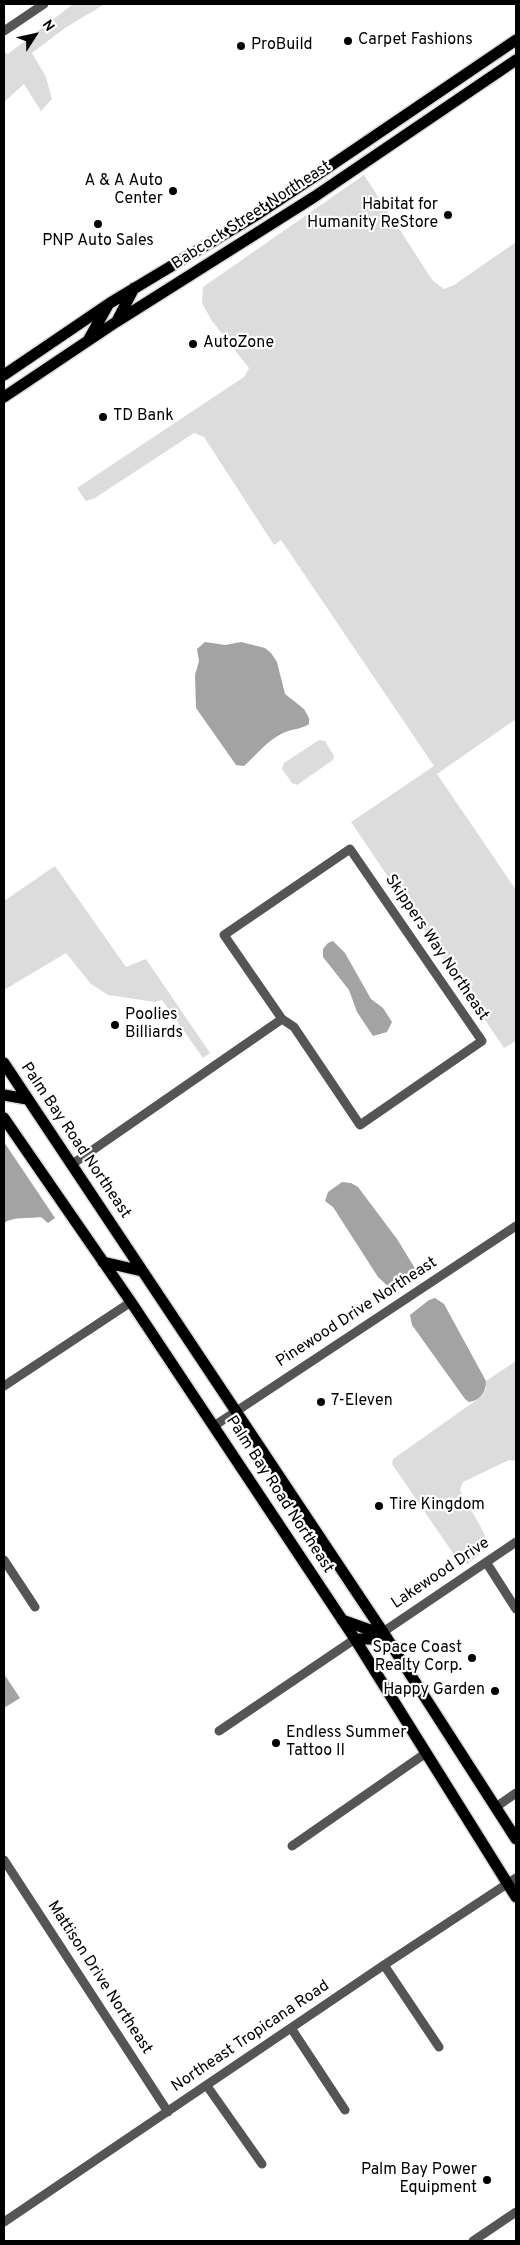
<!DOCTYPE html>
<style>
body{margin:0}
#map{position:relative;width:520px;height:2245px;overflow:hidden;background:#fff;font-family:Overpass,sans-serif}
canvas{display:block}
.frame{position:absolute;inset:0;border:5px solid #000;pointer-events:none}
.north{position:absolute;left:10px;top:10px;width:50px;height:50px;-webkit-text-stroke:4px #fff;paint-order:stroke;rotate:55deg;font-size:14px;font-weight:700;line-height:20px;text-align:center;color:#000}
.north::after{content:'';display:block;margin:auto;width:18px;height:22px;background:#000;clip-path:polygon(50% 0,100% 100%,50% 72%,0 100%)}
</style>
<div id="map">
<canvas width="520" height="2245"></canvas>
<div class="frame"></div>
<div class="north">N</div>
</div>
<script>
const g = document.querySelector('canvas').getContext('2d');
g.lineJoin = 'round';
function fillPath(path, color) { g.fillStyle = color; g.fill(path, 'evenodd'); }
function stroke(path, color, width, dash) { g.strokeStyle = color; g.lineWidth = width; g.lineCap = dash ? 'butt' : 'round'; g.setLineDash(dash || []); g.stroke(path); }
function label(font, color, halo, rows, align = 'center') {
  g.font = font + ' Overpass,sans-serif'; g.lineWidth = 4.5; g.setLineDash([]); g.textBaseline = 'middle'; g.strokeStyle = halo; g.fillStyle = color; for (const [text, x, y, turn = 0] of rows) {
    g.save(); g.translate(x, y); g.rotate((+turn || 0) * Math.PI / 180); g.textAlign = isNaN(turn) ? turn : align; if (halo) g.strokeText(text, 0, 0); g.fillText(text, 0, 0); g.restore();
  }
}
fillPath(new Path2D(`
 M 73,4 L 105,4 L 65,28 L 32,53 L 46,77 L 52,99 L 41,111 L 24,84 L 4,102 L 4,52 L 8,54 Z
 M 364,175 L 433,281 L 444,289 L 454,285 L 516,242 L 516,719 L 437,774 L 516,890 L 516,1041 L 504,1048 L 351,822 L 434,766 L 281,540 L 274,545 L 204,437 L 194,433 L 95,498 L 86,501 L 77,488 L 244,377 L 249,368 L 212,321 L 202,303 L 203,287 Z
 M 319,740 L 325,741 L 334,756 L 333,760 L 297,785 L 292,783 L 282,769 L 284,763 Z
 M 55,866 L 126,967 L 146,959 L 210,1053 L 203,1058 L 162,1000 L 155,1002 L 108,995 L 91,984 L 66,953 L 4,990 L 4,901 Z
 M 516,1361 L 516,1461 L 509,1460 L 463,1482 L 460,1490 C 467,1506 487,1532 488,1547 L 468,1564 L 461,1565 L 392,1464 L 393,1459 L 482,1396 L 486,1389 L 486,1381 Z`), '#dcdcdc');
fillPath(new Path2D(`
 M 205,642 L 225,645 L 241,642 L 265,648 L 271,653 L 277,662 L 285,694 L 304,709 L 309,718 L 309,724 C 302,729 292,729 283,733 C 267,741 257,754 244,766 L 236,765 L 196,708 L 195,675 L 199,661 L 197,649 Z
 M 333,941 L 345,953 L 371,999 L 383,1008 L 392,1022 L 387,1032 L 373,1036 L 357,1012 L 349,990 L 323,957 L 323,949 L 328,943 Z
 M 4,1142 L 55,1218 L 48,1223 L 41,1217 C 28,1219 14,1216 4,1223 Z
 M 342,1182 L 351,1183 L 358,1187 L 397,1239 L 416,1270 L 410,1279 L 392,1290 L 378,1277 L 333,1207 L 325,1201 L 328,1192 Z
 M 435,1298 L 444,1304 L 486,1381 C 486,1392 481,1400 469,1402 L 465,1399 L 412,1325 L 410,1315 L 429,1300 Z
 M 4,1674 L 20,1698 L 4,1708 Z`), '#a3a3a3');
const major = new Path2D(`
 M 117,321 L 134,288
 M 89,339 L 108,305
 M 4,375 L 110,303 L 258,214 L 320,173 L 516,40
 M 4,397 L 116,322 L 314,197 L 516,60
 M 4,1063 L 383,1632 L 516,1839
 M 4,1095 L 27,1099
 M 4,1118 L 131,1302 L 355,1639 L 516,1897
 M 103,1262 L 142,1271
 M 342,1620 L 373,1631 L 383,1632
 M 355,1639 L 375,1639 L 392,1645`);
stroke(major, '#dbdbdb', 14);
stroke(new Path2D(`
 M 4,31 L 44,4
 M 350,849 L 482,1041 L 360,1125 L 294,1027 L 282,1019 L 224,935 Z
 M 71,1165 L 282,1019
 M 4,1386 L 131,1302
 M 214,1426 L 516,1226
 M 4,1560 L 35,1607
 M 486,1562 L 516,1609
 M 383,1632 L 516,1542
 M 219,1731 L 355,1639
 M 496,1807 L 516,1793
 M 292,1846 L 426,1753
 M 4,1860 L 168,2112
 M 384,1965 L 439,2047
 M 291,2028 L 345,2110
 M 207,2086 L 262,2164
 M 4,2222 L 384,1965 L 516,1878
 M 473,2241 L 516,2212`), '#555', 9);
stroke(major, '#000', 11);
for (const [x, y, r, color] of [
 [348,41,5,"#000"],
 [241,46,5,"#000"],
 [173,191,5,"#000"],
 [448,215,5,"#000"],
 [98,224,5,"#000"],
 [193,344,5,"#000"],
 [103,417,5,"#000"],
 [115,1025,5,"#000"],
 [321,1402,5,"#000"],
 [379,1506,5,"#000"],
 [472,1658,5,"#000"],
 [495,1691,5,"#000"],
 [276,1743,5,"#000"],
 [487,2180,5,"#000"]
]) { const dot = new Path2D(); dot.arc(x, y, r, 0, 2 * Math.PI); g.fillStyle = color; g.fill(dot); stroke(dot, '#fff', 2); }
label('16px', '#000', '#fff', [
 ["Carpet Fashions",358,41],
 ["ProBuild",251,46],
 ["A & A Auto",163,182,"right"],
 ["Center",163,200,"right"],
 ["Habitat for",438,206,"right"],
 ["Humanity ReStore",438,224,"right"],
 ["PNP Auto Sales",98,242,"center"],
 ["AutoZone",203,344],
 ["TD Bank",113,417],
 ["Poolies",125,1016],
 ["Billiards",125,1034],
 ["7-Eleven",331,1402],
 ["Tire Kingdom",389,1506],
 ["Space Coast",462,1649,"right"],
 ["Realty Corp.",462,1667,"right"],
 ["Happy Garden",485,1691,"right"],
 ["Endless Summer",286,1734],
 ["Tattoo II",286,1752],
 ["Palm Bay Power",477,2171,"right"],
 ["Equipment",477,2189,"right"]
], 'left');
label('16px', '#000', '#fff', [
 ["Babcock Street Northeast",252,216,-33],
 ["Skippers Way Northeast",436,948,56],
 ["Palm Bay Road Northeast",75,1141,56],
 ["Pinewood Drive Northeast",357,1313,-33],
 ["Palm Bay Road Northeast",279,1495,57],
 ["Lakewood Drive",441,1574,-34],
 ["Mattison Drive Northeast",99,1978,57],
 ["Northeast Tropicana Road",251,2037,-34]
]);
</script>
